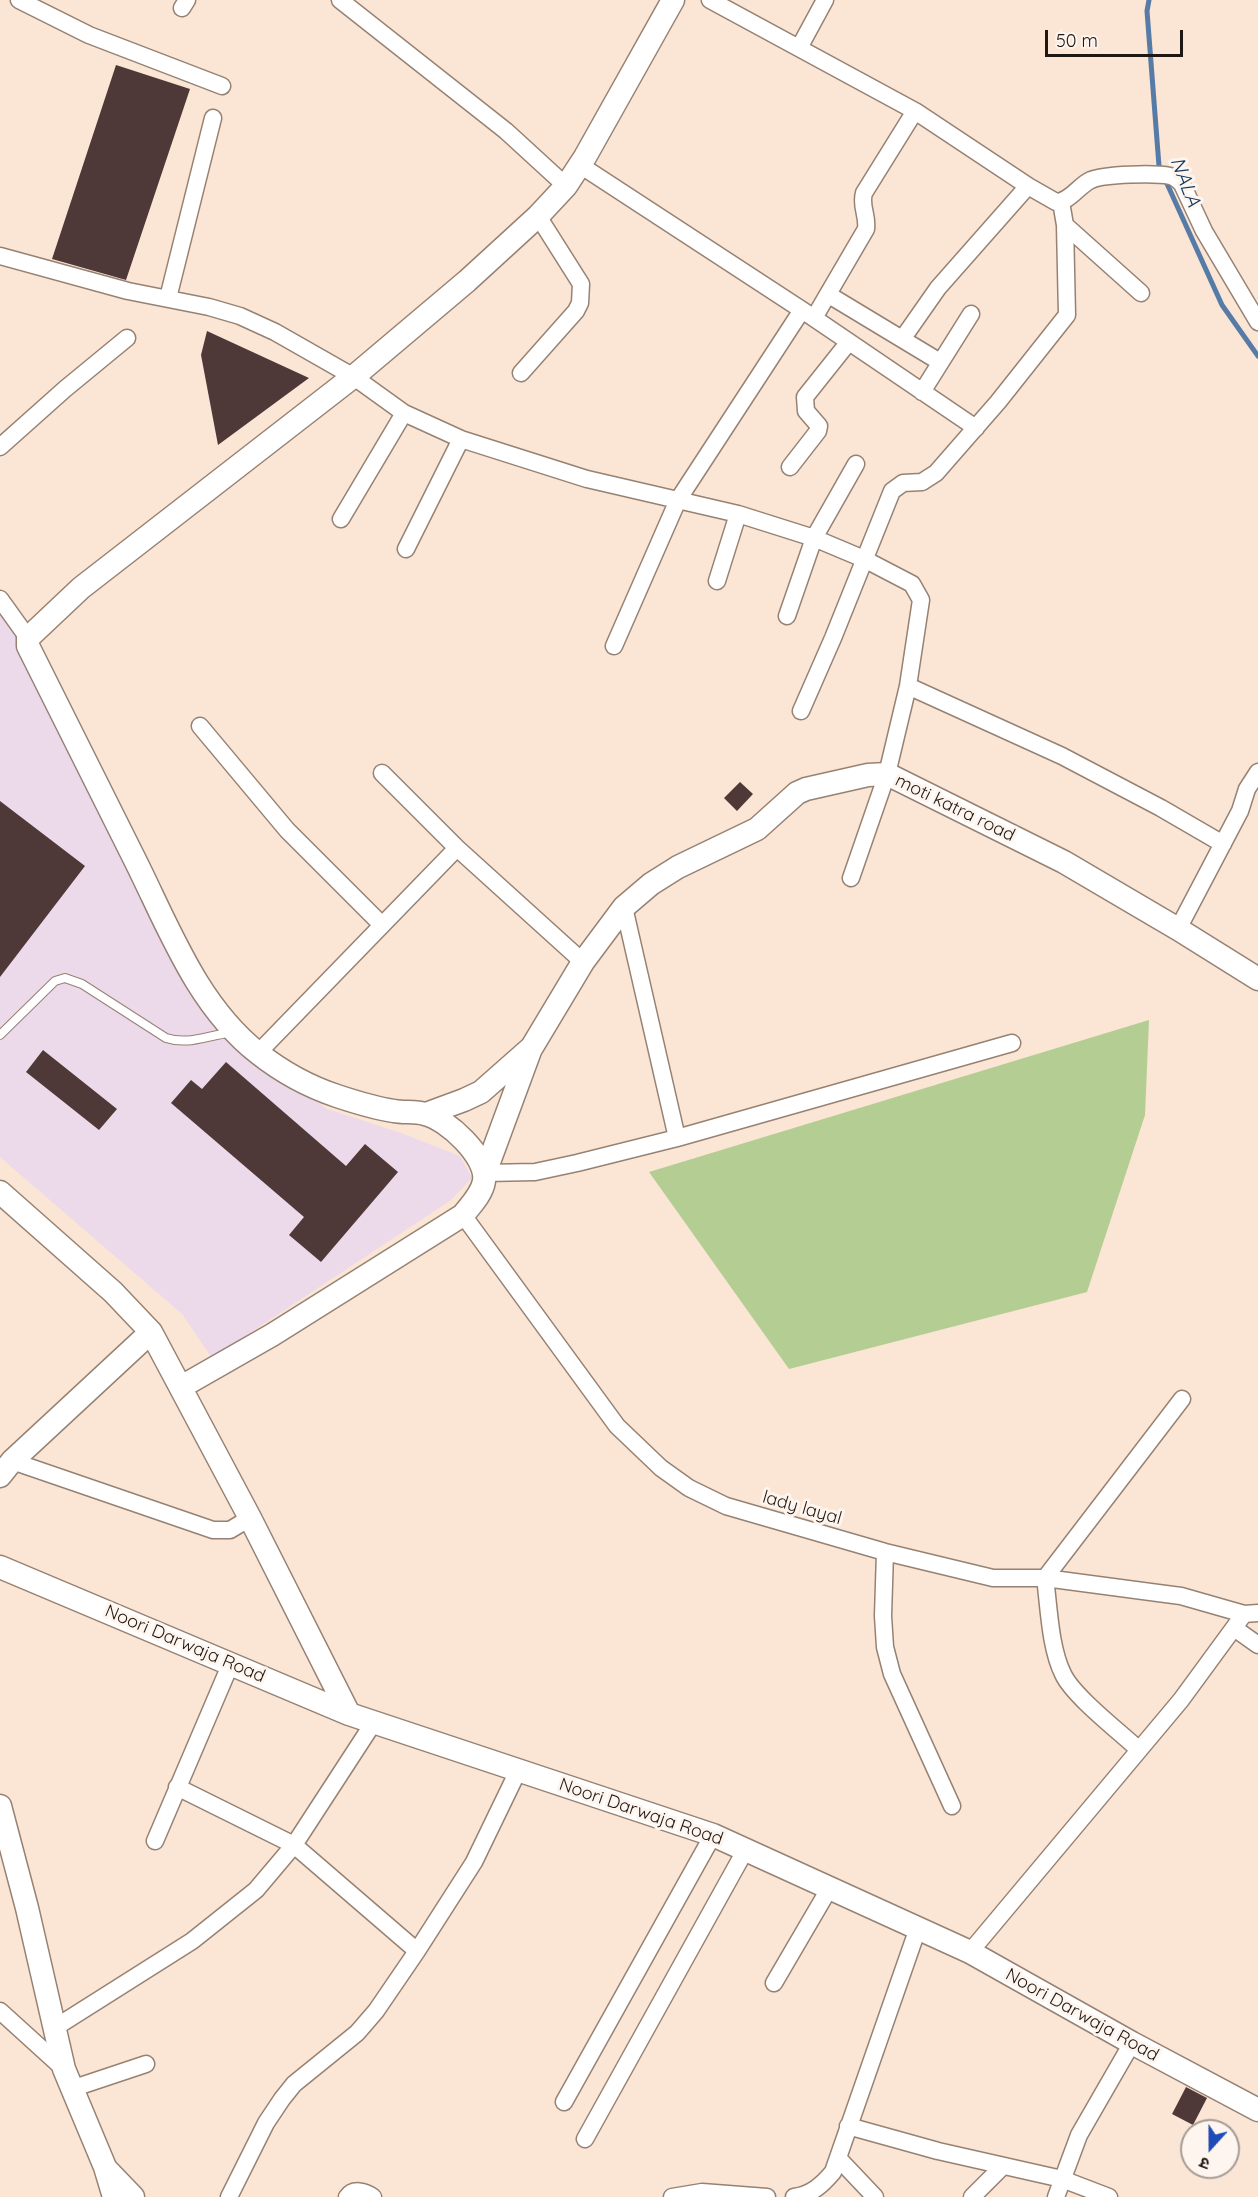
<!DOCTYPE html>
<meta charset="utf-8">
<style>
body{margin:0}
#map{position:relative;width:1258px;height:2197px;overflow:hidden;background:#fbe5d5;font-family:Quicksand,"Noto Sans Devanagari",sans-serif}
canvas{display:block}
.north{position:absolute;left:1180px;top:2119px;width:60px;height:60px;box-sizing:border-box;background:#fef5ef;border:2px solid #a59c97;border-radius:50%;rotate:201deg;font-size:16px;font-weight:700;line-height:24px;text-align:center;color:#1f1712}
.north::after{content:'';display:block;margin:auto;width:21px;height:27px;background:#1f4bb8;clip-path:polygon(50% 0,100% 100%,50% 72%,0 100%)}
.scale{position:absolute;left:1045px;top:30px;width:138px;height:27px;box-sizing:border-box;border:3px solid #1f1712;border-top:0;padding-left:8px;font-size:18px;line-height:21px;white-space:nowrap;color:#1f1712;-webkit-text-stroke:4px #fef5ef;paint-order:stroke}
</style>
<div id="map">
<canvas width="1258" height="2197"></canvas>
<div class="north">उ</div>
<div class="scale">50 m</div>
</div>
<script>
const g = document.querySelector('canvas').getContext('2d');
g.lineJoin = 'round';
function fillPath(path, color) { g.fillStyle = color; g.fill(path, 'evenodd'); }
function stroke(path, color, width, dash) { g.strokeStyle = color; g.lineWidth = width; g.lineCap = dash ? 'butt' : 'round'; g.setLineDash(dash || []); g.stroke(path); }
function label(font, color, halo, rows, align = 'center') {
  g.font = font + ' Quicksand,sans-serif'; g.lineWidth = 6; g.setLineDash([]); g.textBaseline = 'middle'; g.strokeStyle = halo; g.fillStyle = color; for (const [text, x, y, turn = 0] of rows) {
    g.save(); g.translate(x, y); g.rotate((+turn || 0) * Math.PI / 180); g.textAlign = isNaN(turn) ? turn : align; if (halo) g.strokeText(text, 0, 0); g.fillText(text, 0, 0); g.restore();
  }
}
fillPath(new Path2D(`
 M 0,604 L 232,1042 L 327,1109 L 398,1132 L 460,1156 L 472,1178 L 451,1200 L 212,1358 L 182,1314 L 0,1157 Z`), '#ecd9ea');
fillPath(new Path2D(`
 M 1149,1020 L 1145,1115 L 1087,1292 L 789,1369 L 649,1172 Z`), '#b3cd92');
stroke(new Path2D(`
 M 1149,0 L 1147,11 L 1159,166 L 1222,305 L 1258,356`), '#557ba6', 5);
fillPath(new Path2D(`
 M 116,65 L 190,89 L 126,280 L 52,259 Z
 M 207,331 L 309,378 L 218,445 L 201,355 Z
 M 740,782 L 753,794 L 737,811 L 724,798 Z
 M 0,801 L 85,866 L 0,977 Z
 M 43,1050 L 117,1109 L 99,1130 L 26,1072 Z
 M 226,1062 L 346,1166 L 365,1144 L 398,1172 L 321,1262 L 289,1235 L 304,1217 L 171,1103 L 191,1080 L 202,1089 Z
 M 1186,2087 L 1207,2098 L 1193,2125 L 1172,2114 Z`), '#4f3938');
const lane = new Path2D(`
 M 0,1035 L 55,981 L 65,978 L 82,984 L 166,1038 C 187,1045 210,1036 231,1032`);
const street = new Path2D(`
 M 19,0 L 89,35 L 222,86
 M 340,0 L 506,131 L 566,186
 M 710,0 L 915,111 L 1028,186 L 1056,202 C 1070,202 1079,185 1091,180 C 1104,174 1156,173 1170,176 C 1175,177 1179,181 1182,184 L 1204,231 L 1258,322
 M 182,8 L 187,0
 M 799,48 L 825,0
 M 580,165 L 802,310 L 976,428
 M 1065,225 L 1141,293
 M 0,256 L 128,291 L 209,307 L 240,316 L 275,332 L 354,377 L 404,413 L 461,439 L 587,479 L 738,514 L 814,538 L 864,559 L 912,584 L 921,600 L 908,686 L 887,774 L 851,878
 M 829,295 L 940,362
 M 168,298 L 213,118
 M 814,318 L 866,229 C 868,215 860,206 864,193 L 915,111
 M 903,338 L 938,288 L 1028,186
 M 521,373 L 576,311 L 580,303 L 581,284 L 538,216
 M 922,392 L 971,314
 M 0,447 L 65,389 L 127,338
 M 790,467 L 818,431 L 819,426 L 806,411 L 805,397 L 848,343
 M 341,519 L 404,413
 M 406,549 L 461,439
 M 717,581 L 738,514
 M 0,599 L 28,638
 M 787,616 L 814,538 L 856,464
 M 614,646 L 678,500 L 802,310
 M 908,686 L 1062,756 L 1161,808 L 1223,844
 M 801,711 L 833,638 L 892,491 L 903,483 L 922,482 L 936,473 L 998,402 L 1067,315 L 1065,225 L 1061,202
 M 200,726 L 287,830 L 382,925
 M 382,773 L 457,848 L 583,962
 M 624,907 L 677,1138
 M 1178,929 L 1240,811 L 1247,789 L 1258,772
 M 258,1053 L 457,848
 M 485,1173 L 535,1172 L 577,1163 L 677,1138 L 1012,1043
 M 463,1215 L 617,1426 L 661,1468 L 689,1488 L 726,1506 L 885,1552 L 993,1578 L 1045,1578 L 1158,1593 L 1181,1596 L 1244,1614 L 1258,1613
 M 12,1461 L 213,1530 L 230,1530 L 250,1518
 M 885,1552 L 883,1616 L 885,1647 L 892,1674 L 952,1806
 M 1234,1628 L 1258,1645
 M 1139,1750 C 1120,1732 1073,1696 1063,1674 C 1050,1648 1049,1608 1045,1578 L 1182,1399
 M 177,1787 L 294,1845 L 417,1951
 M 155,1841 L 231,1663
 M 970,1952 L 1181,1700 L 1244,1614
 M 774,1983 L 829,1889
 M 0,2011 L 64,2069
 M 56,2027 L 192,1941 L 256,1890 L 294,1845 L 374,1722
 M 71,2089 L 146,2064
 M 564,2102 L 713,1835
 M 848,2126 L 938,2151 L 1062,2179 L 1109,2197
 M 585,2139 L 746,1849
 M 839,2159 L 875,2197
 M 229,2197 L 266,2123 L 282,2099 L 294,2084 L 357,2033 L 376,2011 L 417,1951 L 474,1862 L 518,1771
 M 347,2197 C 353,2188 365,2191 373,2197
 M 672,2197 L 702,2192 L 767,2197
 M 794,2197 C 811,2195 822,2185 833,2172 L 918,1928
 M 972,2197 L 1003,2166
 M 1056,2197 L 1079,2135 L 1132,2043`);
const secondary = new Path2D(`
 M 426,1114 L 464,1100 L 481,1092 L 532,1047 L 583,962 L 624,907 L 651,884 L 678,867 L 757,829 L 797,793 L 806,789 L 868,775 L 887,774 L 1064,862 L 1178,929 L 1258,979
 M 485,1173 L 530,1051
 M 0,1192 L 113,1292 L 151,1332 L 250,1518 L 349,1714
 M 181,1387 L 272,1335 L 463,1215 C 471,1205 482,1194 484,1181 C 488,1157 447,1119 425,1114 C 415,1111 404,1113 394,1111 C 374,1108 355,1102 337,1096 C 307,1086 282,1072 258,1053 C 197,1005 169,928 135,860 C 99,789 64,717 28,646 L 28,638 L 81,588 L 358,373 L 467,281 L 538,216 L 566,186 L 585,157 L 673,0
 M 0,1476 L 12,1461 L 151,1332
 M 0,1567 L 349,1714 L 713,1835 L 970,1952 L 1132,2043 L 1258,2110
 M 0,1806 L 27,1908 L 64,2069 L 105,2167 L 114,2197
 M 107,2170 L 133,2197`);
stroke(lane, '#968273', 10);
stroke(street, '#968273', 19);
stroke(secondary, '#968273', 25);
stroke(lane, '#fff', 8);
stroke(street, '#fff', 16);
stroke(secondary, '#fff', 22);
label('18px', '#1f1712', '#fef5ef', [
 ["moti katra road",955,808,26],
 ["lady layal",802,1508,16],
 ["Noori Darwaja Road",185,1644,23],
 ["Noori Darwaja Road",641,1812,19],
 ["Noori Darwaja Road",1082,2015,29]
]);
label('italic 20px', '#0d3760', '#fef5ef', [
 ["NALA",1185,182,69]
]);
</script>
